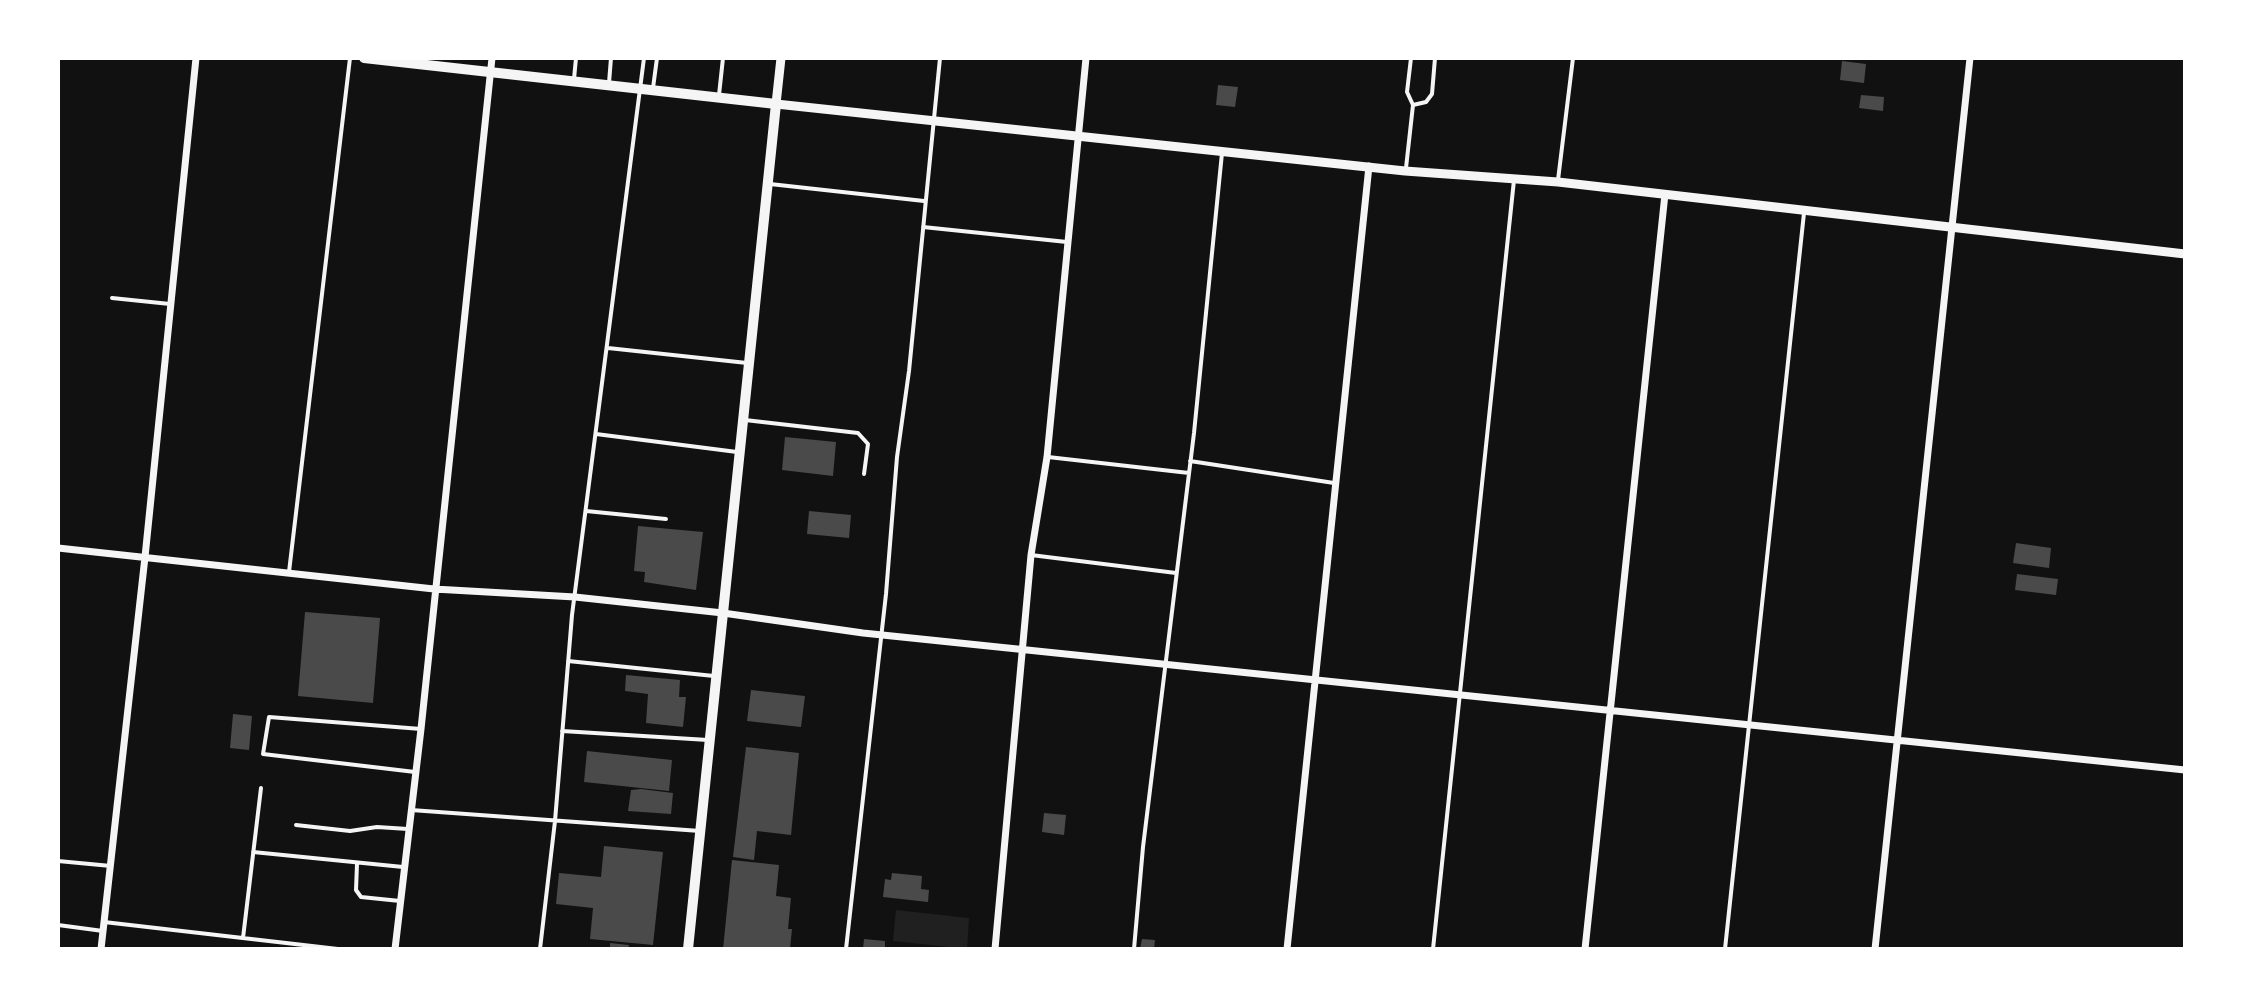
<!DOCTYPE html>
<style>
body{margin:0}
#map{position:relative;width:2243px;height:1007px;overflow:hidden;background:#111;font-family:Inter,sans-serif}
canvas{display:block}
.frame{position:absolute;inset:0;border:60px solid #fff;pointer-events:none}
</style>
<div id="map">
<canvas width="2243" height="1007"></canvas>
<div class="frame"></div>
</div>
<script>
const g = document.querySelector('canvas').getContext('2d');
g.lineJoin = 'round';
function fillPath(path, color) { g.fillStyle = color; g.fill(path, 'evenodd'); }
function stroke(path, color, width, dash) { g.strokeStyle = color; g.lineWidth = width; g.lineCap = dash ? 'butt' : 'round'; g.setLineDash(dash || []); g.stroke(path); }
fillPath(new Path2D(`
 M 896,910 L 969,918 L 967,949 L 893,941 Z`), '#202020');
fillPath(new Path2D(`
 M 1842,61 L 1866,64 L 1864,83 L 1840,80 Z
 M 1218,85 L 1238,87 L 1235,107 L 1216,105 Z
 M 1861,95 L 1884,97 L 1883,111 L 1859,108 Z
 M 785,437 L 836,442 L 833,476 L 782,470 Z
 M 809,511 L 851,515 L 849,538 L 807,534 Z
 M 638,526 L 703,532 L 696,590 L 644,582 L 645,572 L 634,571 Z
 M 2016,543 L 2051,548 L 2049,568 L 2013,563 Z
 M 2017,574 L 2058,579 L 2056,595 L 2015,590 Z
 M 305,612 L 380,618 L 373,703 L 298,696 Z
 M 626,675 L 680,680 L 679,697 L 686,697 L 683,727 L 646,723 L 648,694 L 625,691 Z
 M 751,690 L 805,696 L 801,727 L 747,721 Z
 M 233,714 L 252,716 L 249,750 L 230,748 Z
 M 746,747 L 799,753 L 791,835 L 757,831 L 754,860 L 733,857 Z
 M 587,751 L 672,760 L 669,791 L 584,782 Z
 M 641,789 L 673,793 L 671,814 L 628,811 L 631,790 Z
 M 1044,813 L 1066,815 L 1064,835 L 1042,832 Z
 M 604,846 L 663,852 L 653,945 L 590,939 L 593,908 L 556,904 L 559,873 L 601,877 Z
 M 732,860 L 779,865 L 776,896 L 791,898 L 788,929 L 792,929 L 790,949 L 723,949 Z
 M 892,873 L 922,876 L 921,889 L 929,890 L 928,902 L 883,897 L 885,879 L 891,880 Z
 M 864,939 L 885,941 L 885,949 L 863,949 Z
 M 1142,939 L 1155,940 L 1154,949 L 1140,949 Z
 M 610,943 L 629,945 L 628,949 L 610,949 Z`), '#4a4a4a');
stroke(new Path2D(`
 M 574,79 L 576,58
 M 609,83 L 611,58
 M 653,88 L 657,58
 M 719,95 L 723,58
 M 1413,105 L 1426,102 L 1432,94 L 1435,58
 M 1406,168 L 1413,105 L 1407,92 L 1411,58
 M 1558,180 L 1573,58
 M 770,184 L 924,201
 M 923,227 L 1067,242
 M 112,298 L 170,304
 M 608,348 L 747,363
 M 745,420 L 858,433 L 868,444 L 864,474
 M 596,434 L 737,452
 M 1048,457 L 1189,473
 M 1190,461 L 1334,483
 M 586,511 L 666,519
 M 1031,555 L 1176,573
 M 289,572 L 350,58
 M 568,661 L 714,676
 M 562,731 L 708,740
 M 415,772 L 263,754 L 269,717 L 421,729
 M 411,810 L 700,831
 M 296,825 L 350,831 L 377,827 L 408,829
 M 253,852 L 403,867
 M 58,861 L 111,866
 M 357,864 L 356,890 L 361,897 L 400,901
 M 104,922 L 338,949
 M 58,925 L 103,931
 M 243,938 L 261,788
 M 540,949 L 555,821 L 572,615 L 644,58
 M 846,949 L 886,594 L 897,457 L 909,371 L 940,58
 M 1134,949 L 1143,847 L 1194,433 L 1222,153
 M 1433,949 L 1514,180
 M 1725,949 L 1804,213`), '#f5f5f5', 4);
stroke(new Path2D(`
 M 58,548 L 434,589 L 575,597 L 723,613 L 863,633 L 2185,770
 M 101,949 L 145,557 L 196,58
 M 395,949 L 421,729 L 492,58
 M 995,949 L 1031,555 L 1047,457 L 1086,58
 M 1287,949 L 1369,166
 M 1585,949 L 1665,194
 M 1875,949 L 1970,58`), '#f5f5f5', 7);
stroke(new Path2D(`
 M 781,58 L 776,104 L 1405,171 L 1558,182 L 2185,254`), '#f5f5f5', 9);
stroke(new Path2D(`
 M 364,58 L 776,104 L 688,949`), '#f5f5f5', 10);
</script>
